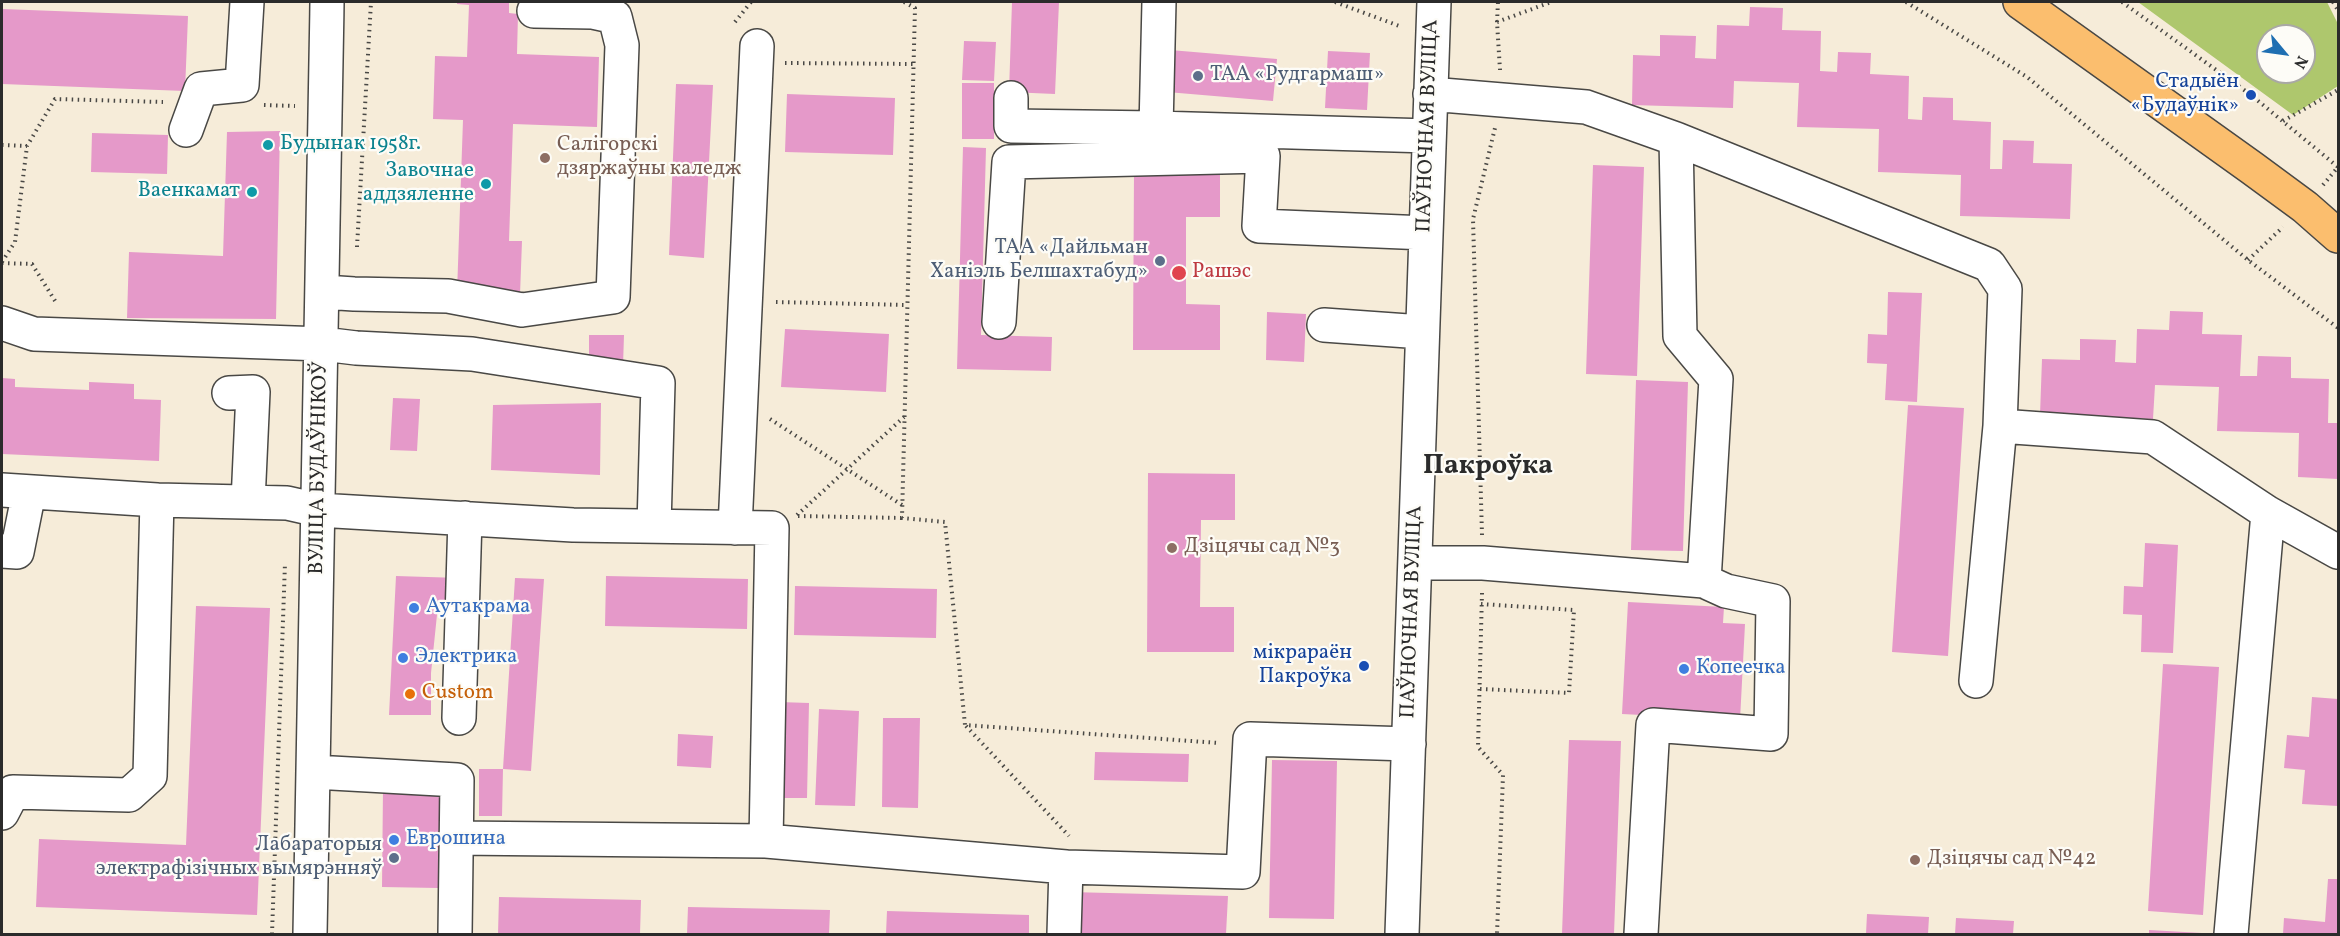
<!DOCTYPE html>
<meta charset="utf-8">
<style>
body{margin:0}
#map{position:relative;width:2340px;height:936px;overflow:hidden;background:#f6ecd9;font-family:Vollkorn,serif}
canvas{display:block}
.frame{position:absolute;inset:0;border:3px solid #2b2b2b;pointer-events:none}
.north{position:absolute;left:2256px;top:24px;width:60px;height:60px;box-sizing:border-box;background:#fdfcf7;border:2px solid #a9a8a5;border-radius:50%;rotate:119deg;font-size:16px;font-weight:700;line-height:24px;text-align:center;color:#2b2b2b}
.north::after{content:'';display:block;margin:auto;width:21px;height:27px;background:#1f6fb2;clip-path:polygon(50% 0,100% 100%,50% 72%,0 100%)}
</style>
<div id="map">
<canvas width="2340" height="936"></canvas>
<div class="frame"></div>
<div class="north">N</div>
</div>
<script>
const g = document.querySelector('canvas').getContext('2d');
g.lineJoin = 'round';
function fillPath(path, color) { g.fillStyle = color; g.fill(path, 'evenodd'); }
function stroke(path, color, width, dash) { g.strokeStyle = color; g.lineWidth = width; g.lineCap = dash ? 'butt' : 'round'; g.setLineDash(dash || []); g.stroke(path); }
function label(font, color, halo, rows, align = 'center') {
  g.font = font + ' Vollkorn,serif'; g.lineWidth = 4.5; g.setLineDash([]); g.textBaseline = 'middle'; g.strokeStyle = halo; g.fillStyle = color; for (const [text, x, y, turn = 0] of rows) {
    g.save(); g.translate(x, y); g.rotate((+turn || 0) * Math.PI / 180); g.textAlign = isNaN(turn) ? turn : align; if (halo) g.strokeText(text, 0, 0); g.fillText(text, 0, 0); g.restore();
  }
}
fillPath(new Path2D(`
 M 2138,2 L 2327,2 L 2338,24 L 2338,86 L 2293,115 ZM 2268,36 L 2304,36 L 2304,72 L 2268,72 Z`), '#aec76d');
fillPath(new Path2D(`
 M 457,2 L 509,2 L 509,13 L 518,14 L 517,54 L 599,57 L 597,127 L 513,124 L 509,241 L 522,241 L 520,295 L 457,293 L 463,120 L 433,119 L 435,56 L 467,57 L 469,5 L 457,4 Z
 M 1012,2 L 1059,2 L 1055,94 L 1009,92 Z
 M 1750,7 L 1783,8 L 1782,30 L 1821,31 L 1820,71 L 1837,72 L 1838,52 L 1871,53 L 1870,74 L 1909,76 L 1908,119 L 1922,120 L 1923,97 L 1953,98 L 1953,120 L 1991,122 L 1990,169 L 2002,169 L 2003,140 L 2034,141 L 2033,163 L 2072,164 L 2070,219 L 1960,216 L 1961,175 L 1878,172 L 1879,129 L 1797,127 L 1799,83 L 1734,81 L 1733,108 L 1632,105 L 1633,55 L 1660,56 L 1660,35 L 1696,36 L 1695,58 L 1716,59 L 1717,25 L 1749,26 Z
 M 2,9 L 188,16 L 185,91 L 2,84 Z
 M 964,41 L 996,42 L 994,81 L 962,80 Z
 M 1170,50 L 1277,59 L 1273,101 L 1167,92 Z
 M 1328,51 L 1370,53 L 1367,110 L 1325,108 Z
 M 962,83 L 994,83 L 994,139 L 962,139 Z
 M 676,84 L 713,85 L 704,258 L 669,255 Z
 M 787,94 L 895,98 L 893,155 L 785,152 Z
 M 280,131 L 276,319 L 127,318 L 129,252 L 223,256 L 227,132 Z
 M 92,133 L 168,135 L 167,174 L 91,172 Z
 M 963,147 L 986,148 L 981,335 L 1052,337 L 1051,371 L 957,369 Z
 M 1593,165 L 1644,167 L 1637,376 L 1586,374 Z
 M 1134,171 L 1220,171 L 1220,217 L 1186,217 L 1186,304 L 1220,305 L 1220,350 L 1133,350 Z
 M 1888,292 L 1922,293 L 1917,402 L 1885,400 L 1887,364 L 1867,363 L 1868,334 L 1887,335 Z
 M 2170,311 L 2203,312 L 2202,334 L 2242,335 L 2240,376 L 2257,376 L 2258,356 L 2291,357 L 2291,378 L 2329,379 L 2328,423 L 2338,423 L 2338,479 L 2298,477 L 2299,433 L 2217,431 L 2219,387 L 2155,385 L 2153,419 L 2040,415 L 2042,359 L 2080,360 L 2080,339 L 2116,340 L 2115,362 L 2136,363 L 2137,329 L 2169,330 Z
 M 1267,312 L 1306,314 L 1304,362 L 1266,360 Z
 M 785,329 L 889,334 L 886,392 L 781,387 Z
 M 589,335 L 624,335 L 623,366 L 589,366 Z
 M 2,378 L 15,379 L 15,387 L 89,390 L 89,382 L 134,384 L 134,399 L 161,400 L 159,461 L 2,454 Z
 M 1636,380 L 1688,382 L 1683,551 L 1631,550 Z
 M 393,398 L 420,399 L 417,451 L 390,450 Z
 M 601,403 L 600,475 L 491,470 L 493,405 Z
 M 1908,405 L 1964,408 L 1948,656 L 1892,652 Z
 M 1148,473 L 1235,474 L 1235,520 L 1201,520 L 1200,607 L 1234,607 L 1234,652 L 1147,652 Z
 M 2145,543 L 2178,545 L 2173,653 L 2141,652 L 2142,615 L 2123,614 L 2124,586 L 2143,587 Z
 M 396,576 L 460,578 L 459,608 L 438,605 L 431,673 L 431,715 L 389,715 Z
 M 606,576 L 748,579 L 747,629 L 605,626 Z
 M 515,578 L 544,579 L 531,771 L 503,769 Z
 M 795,586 L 937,589 L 936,638 L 794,635 Z
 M 1628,602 L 1724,607 L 1723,623 L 1745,624 L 1740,720 L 1622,714 Z
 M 196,606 L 270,608 L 257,915 L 36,907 L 39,839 L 186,845 Z
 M 2163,664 L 2219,667 L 2203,915 L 2148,911 Z
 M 2312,697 L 2338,699 L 2338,806 L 2302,804 L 2305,770 L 2284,768 L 2287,735 L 2309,737 Z
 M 779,702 L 809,703 L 807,798 L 777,798 Z
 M 819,709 L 859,711 L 855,806 L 815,805 Z
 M 883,718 L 920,718 L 918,808 L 882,807 Z
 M 678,734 L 713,736 L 711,768 L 677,766 Z
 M 1569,740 L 1621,741 L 1614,934 L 1562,934 Z
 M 1095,752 L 1189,754 L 1188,782 L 1094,780 Z
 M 1272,760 L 1337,761 L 1334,919 L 1269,918 Z
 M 479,769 L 503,769 L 502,816 L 479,816 Z
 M 383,789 L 440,790 L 438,888 L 382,887 Z
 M 2328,879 L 2338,879 L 2338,934 L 2283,934 L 2284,918 L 2325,922 Z
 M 1070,892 L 1228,896 L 1226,934 L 1069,934 Z
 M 499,897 L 641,900 L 640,934 L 498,934 Z
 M 688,907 L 830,910 L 829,934 L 687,934 Z
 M 887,911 L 1029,915 L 1029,934 L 886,934 Z
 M 1867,914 L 1929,917 L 1928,934 L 1866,934 Z
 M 1956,918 L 2014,921 L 2013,934 L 1955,934 Z
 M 2149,930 L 2202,933 L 2202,934 L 2149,934 Z`), '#e599c9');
const minor = new Path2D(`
 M 1430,94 L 1586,107 L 1676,139 L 1989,265 L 2005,289 L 2000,426 L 1976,681
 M 1011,98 L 1011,126 L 1156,128 L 1159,2
 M 1156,128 L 1429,136
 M 186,130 L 201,89 L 242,85 L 247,2
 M 1676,139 L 1680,336 L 1716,379 L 1704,581
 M 324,292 L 354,294 L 448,296 L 522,310 L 613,297 L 622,45 L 615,17 L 592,12 L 534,11
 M 999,322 L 1009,162 L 1263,156 L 1259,226 L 1426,233
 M 2,323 L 34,334 L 323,344 L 356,348 L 472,354 L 658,383 L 654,526
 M 1324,325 L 1422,332
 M 229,393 L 253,392 L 248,502
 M 2000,426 L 2153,437 L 2268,513 L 2338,552
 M 2,490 L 157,500
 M 735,528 L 757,46
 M 2,551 L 17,552 L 29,492
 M 1415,563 L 1483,563 L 1704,581 L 1726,591 L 1773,601 L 1771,734 L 1653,725 L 1641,934
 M 459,718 L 465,518
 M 314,772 L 457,780 L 455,934
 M 2,813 L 13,792 L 129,795 L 150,776 L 157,500 L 287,503 L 318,510 L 573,525 L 772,528 L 766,841 L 455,838
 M 766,841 L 1066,867 L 1064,934
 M 1066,867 L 1243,872 L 1250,739 L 1409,744
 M 310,934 C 318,624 323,313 327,2
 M 1402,934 L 1434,2
 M 2231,934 L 2268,513`);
const major = new Path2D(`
 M 2020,2 L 2252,168 L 2305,207 L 2338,236`);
stroke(minor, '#494845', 36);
stroke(major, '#494845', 36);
stroke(new Path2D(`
 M 904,2 L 915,8 L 902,518 L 945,522 L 965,725 L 1219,743
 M 1335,2 L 1402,27
 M 1906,2 L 2027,77 L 2248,260 L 2338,328
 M 2122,2 L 2251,95 L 2338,167
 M 2333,2 L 2338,10
 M 735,22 L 751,2
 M 1497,22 L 1498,2
 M 785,63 L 914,64
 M 1500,70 L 1497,22 L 1551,2
 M 264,105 L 295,106
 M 2283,121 L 2338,90
 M 2,145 L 27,146
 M 2323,185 L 2338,167
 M 357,247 L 371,2
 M 2248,260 L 2283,227
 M 2,262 L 15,242 L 27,146 L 55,99 L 163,102
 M 2,263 L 32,264 L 57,304
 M 776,302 L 907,305
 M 770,419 L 902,505
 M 797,515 L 904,417
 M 798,516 L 902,518
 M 1482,535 L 1473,219 L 1495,128
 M 1482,593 L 1478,747 L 1503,775 L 1497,934
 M 1480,689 L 1569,693 L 1574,610 L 1481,604
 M 966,726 L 1069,836
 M 272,934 L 285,563`), '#494845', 4, [1.5, 4.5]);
stroke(minor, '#fff', 33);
stroke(major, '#fbbe6e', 33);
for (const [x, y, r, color] of [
 [1198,76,6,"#5c6f8a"],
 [2251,95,6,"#1a4fb4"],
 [268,145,6,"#0f9aa8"],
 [545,158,6,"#8d6e63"],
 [486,184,6,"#0f9aa8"],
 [252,192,6,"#0f9aa8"],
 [1160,261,6,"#5c6f8a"],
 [1179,273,8,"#e0444e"],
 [1172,548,6,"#8d6e63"],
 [414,608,6,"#3f7fe0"],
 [403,658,6,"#3f7fe0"],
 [1364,666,6,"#1a4fb4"],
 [1684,669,6,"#3f7fe0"],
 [410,694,6,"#e8710a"],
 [394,840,6,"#3f7fe0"],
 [394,858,6,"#5c6f8a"],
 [1915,860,6,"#8d6e63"]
]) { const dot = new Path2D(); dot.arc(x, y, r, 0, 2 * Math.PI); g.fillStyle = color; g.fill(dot); stroke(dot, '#fdfcf7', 2); }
label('21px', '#4e5e75', '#fdfcf7', [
 ["ТАА «Рудгармаш»",1210,76,"left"],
 ["ТАА «Дайльман",1148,249],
 ["Ханіэль Белшахтабуд»",1148,273],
 ["Лабараторыя",382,846],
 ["электрафізічных вымярэнняў",382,870]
], 'right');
label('21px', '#164399', '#fdfcf7', [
 ["Стадыён",2239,83],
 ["«Будаўнік»",2239,107],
 ["мікрараён",1352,654],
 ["Пакроўка",1352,678]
], 'right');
label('21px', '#2b2b2b', '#fdfcf7', [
 ["ПАЎНОЧНАЯ ВУЛІЦА",1429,126,-88],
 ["ВУЛІЦА БУДАЎНІКОЎ",320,468,-89],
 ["ПАЎНОЧНАЯ ВУЛІЦА",1413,612,-88]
]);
label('21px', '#0d838f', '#fdfcf7', [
 ["Будынак 1958г.",280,145,"left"],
 ["Завочнае",474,172],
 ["аддзяленне",474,196],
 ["Ваенкамат",240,192]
], 'right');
label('21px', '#785e54', '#fdfcf7', [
 ["Салігорскі",557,146],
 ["дзяржаўны каледж",557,170],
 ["Дзіцячы сад №3",1184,548],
 ["Дзіцячы сад №42",1927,860]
], 'left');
label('21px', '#be3a42', '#fdfcf7', [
 ["Рашэс",1192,273]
], 'left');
label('21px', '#366cbe', '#fdfcf7', [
 ["Аутакрама",426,608],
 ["Электрика",415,658],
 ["Копеечка",1696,669],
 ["Еврошина",406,840]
], 'left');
label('21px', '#c56008', '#fdfcf7', [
 ["Custom",422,694]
], 'left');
label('bold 27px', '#2b2b2b', '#fdfcf7', [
 ["Пакроўка",1488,468]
]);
</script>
